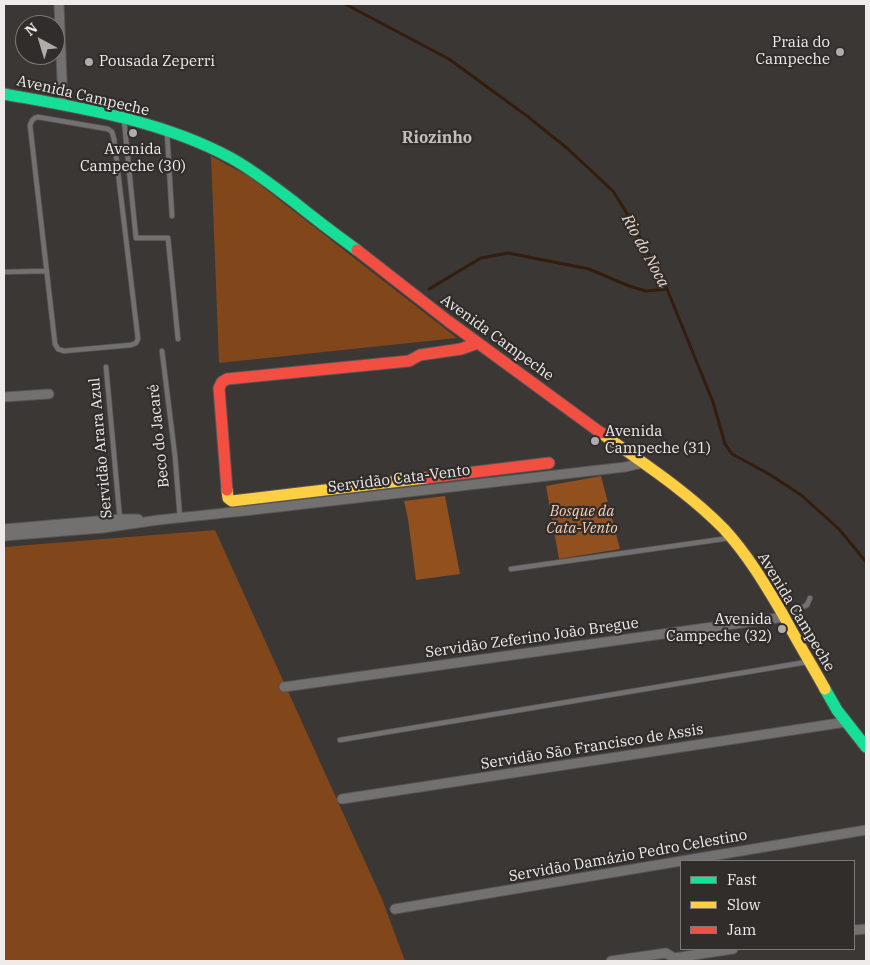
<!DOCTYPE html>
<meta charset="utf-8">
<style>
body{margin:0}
#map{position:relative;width:870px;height:965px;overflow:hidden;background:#3a3735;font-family:"IBM Plex Serif",serif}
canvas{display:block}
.frame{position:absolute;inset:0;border:5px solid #eeebea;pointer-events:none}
.legend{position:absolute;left:680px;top:860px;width:175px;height:90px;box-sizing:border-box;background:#312d2a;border:1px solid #7d7977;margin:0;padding:6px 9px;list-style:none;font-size:15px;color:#eeebea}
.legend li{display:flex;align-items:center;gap:10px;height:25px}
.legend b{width:25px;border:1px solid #7d7977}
.north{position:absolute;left:15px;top:15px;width:50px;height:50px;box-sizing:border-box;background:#312d2a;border:1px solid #7d7977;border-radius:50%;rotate:321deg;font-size:14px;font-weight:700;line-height:20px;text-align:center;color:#eeebea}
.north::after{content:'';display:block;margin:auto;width:18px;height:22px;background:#afacab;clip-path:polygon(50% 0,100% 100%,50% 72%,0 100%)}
</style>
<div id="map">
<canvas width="870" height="965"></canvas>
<div class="frame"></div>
<ul class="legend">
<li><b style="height:6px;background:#16e098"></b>Fast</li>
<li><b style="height:6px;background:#ffcf43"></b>Slow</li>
<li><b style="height:6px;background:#f24e42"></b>Jam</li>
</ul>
<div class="north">N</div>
</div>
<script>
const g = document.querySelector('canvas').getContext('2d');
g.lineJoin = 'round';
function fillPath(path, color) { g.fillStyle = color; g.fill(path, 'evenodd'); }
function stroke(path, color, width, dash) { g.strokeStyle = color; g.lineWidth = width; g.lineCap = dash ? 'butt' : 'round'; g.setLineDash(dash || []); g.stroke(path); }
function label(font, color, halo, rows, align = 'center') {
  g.font = font + ' "IBM Plex Serif",serif'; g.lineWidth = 4.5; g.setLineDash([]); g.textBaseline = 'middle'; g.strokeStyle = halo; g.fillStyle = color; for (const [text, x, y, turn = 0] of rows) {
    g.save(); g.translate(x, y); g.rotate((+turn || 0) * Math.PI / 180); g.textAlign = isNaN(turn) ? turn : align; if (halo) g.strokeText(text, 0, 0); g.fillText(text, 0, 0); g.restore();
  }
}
fillPath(new Path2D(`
 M 211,156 L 250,177 L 457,338 L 219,363 Z
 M 215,530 L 382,899 L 405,961 L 4,961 L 4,547 Z`), '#814619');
fillPath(new Path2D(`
 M 601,476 L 620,549 L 559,559 L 546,486 Z
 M 445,496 L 460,574 L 416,580 L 408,519 L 404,501 Z`), '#92501f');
stroke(new Path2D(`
 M 345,4 L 449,59 L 527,116 L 568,149 L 613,191 L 631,220 L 667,289 L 713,402 L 725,444 L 732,454 L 769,474 L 801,495 L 839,529 L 866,562
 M 429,289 L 481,258 L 508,253 L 589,269 L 629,286 L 646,291 L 667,289`), '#341d0d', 3);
const lane = new Path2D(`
 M 38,117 L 108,129 L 112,132 L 114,139 L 138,339 L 136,343 L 131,345 L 64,351 L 58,349 L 55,344 L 30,125 C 32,120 33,118 38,117 Z
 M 124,120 L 136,238 L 168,238 L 178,339
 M 167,132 L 172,216
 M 4,272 L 47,271
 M 162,351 L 175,456 L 180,518
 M 106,367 L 120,520
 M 511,569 L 730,538
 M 785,616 L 807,605 L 810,598
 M 340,740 L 807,662`);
const street = new Path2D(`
 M 59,4 L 63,105
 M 4,397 L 49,394
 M 4,529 L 120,519 L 138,519
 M 4,536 L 103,528 L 158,520 L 253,510 L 625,467 L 643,463
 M 284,687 L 784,617
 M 342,799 L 846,722
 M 395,909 L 866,830
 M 854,930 L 866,929
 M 611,961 L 666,953 L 674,958 L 733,949`);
const fast = new Path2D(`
 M 4,94 C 80,108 161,120 231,158 C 253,170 273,186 293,201 C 314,218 335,234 357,250
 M 825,689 L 837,710 L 866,747`);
const slow = new Path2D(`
 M 601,433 C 643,463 688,492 724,529 C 747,554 765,584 782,613 C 796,639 811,664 825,689
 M 227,490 L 228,498 L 232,501 L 426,478`);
const jam = new Path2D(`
 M 357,250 L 448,321 L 601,433
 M 426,478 L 549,463
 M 227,490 L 219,388 L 222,382 L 227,379 L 409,361 L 420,355 L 461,349 L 478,343`);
stroke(lane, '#575453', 6);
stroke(street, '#575453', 11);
stroke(fast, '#575453', 13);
stroke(slow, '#575453', 13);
stroke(jam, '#575453', 13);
stroke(lane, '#737170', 4.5);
stroke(street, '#737170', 9);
stroke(fast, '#16e098', 11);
stroke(slow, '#ffcf43', 11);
stroke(jam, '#f24e42', 11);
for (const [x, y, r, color] of [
 [840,52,5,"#afacab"],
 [89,62,5,"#afacab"],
 [133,133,5,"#afacab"],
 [595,441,5,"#afacab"],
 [782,629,5,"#afacab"]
]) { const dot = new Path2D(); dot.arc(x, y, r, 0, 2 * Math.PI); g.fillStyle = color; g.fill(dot); stroke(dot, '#312d2a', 2); }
label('15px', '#eeebea', '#312d2a', [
 ["Praia do",830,43],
 ["Campeche",830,60],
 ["Pousada Zeperri",99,62,"left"],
 ["Avenida",133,150,"center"],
 ["Campeche (30)",133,167,"center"],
 ["Avenida",605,432,"left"],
 ["Campeche (31)",605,449,"left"],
 ["Avenida",772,620],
 ["Campeche (32)",772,637]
], 'right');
label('15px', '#eeebea', '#312d2a', [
 ["Avenida Campeche",83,96,13],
 ["Avenida Campeche",497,338,36],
 ["Beco do Jacaré",159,436,-96],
 ["Servidão Arara Azul",101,448,-95],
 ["Servidão Cata-Vento",399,479,-7],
 ["Avenida Campeche",796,612,59],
 ["Servidão Zeferino João Bregue",532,638,-8],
 ["Servidão São Francisco de Assis",592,747,-9],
 ["Servidão Damázio Pedro Celestino",628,856,-10]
]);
label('italic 15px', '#faceb4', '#312d2a', [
 ["Bosque da",582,512],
 ["Cata-Vento",582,529]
]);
label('bold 16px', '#c4bebb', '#312d2a', [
 ["Riozinho",437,138]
]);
label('italic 16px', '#f0dacd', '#312d2a', [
 ["Rio do Noca",645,251,61]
]);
</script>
